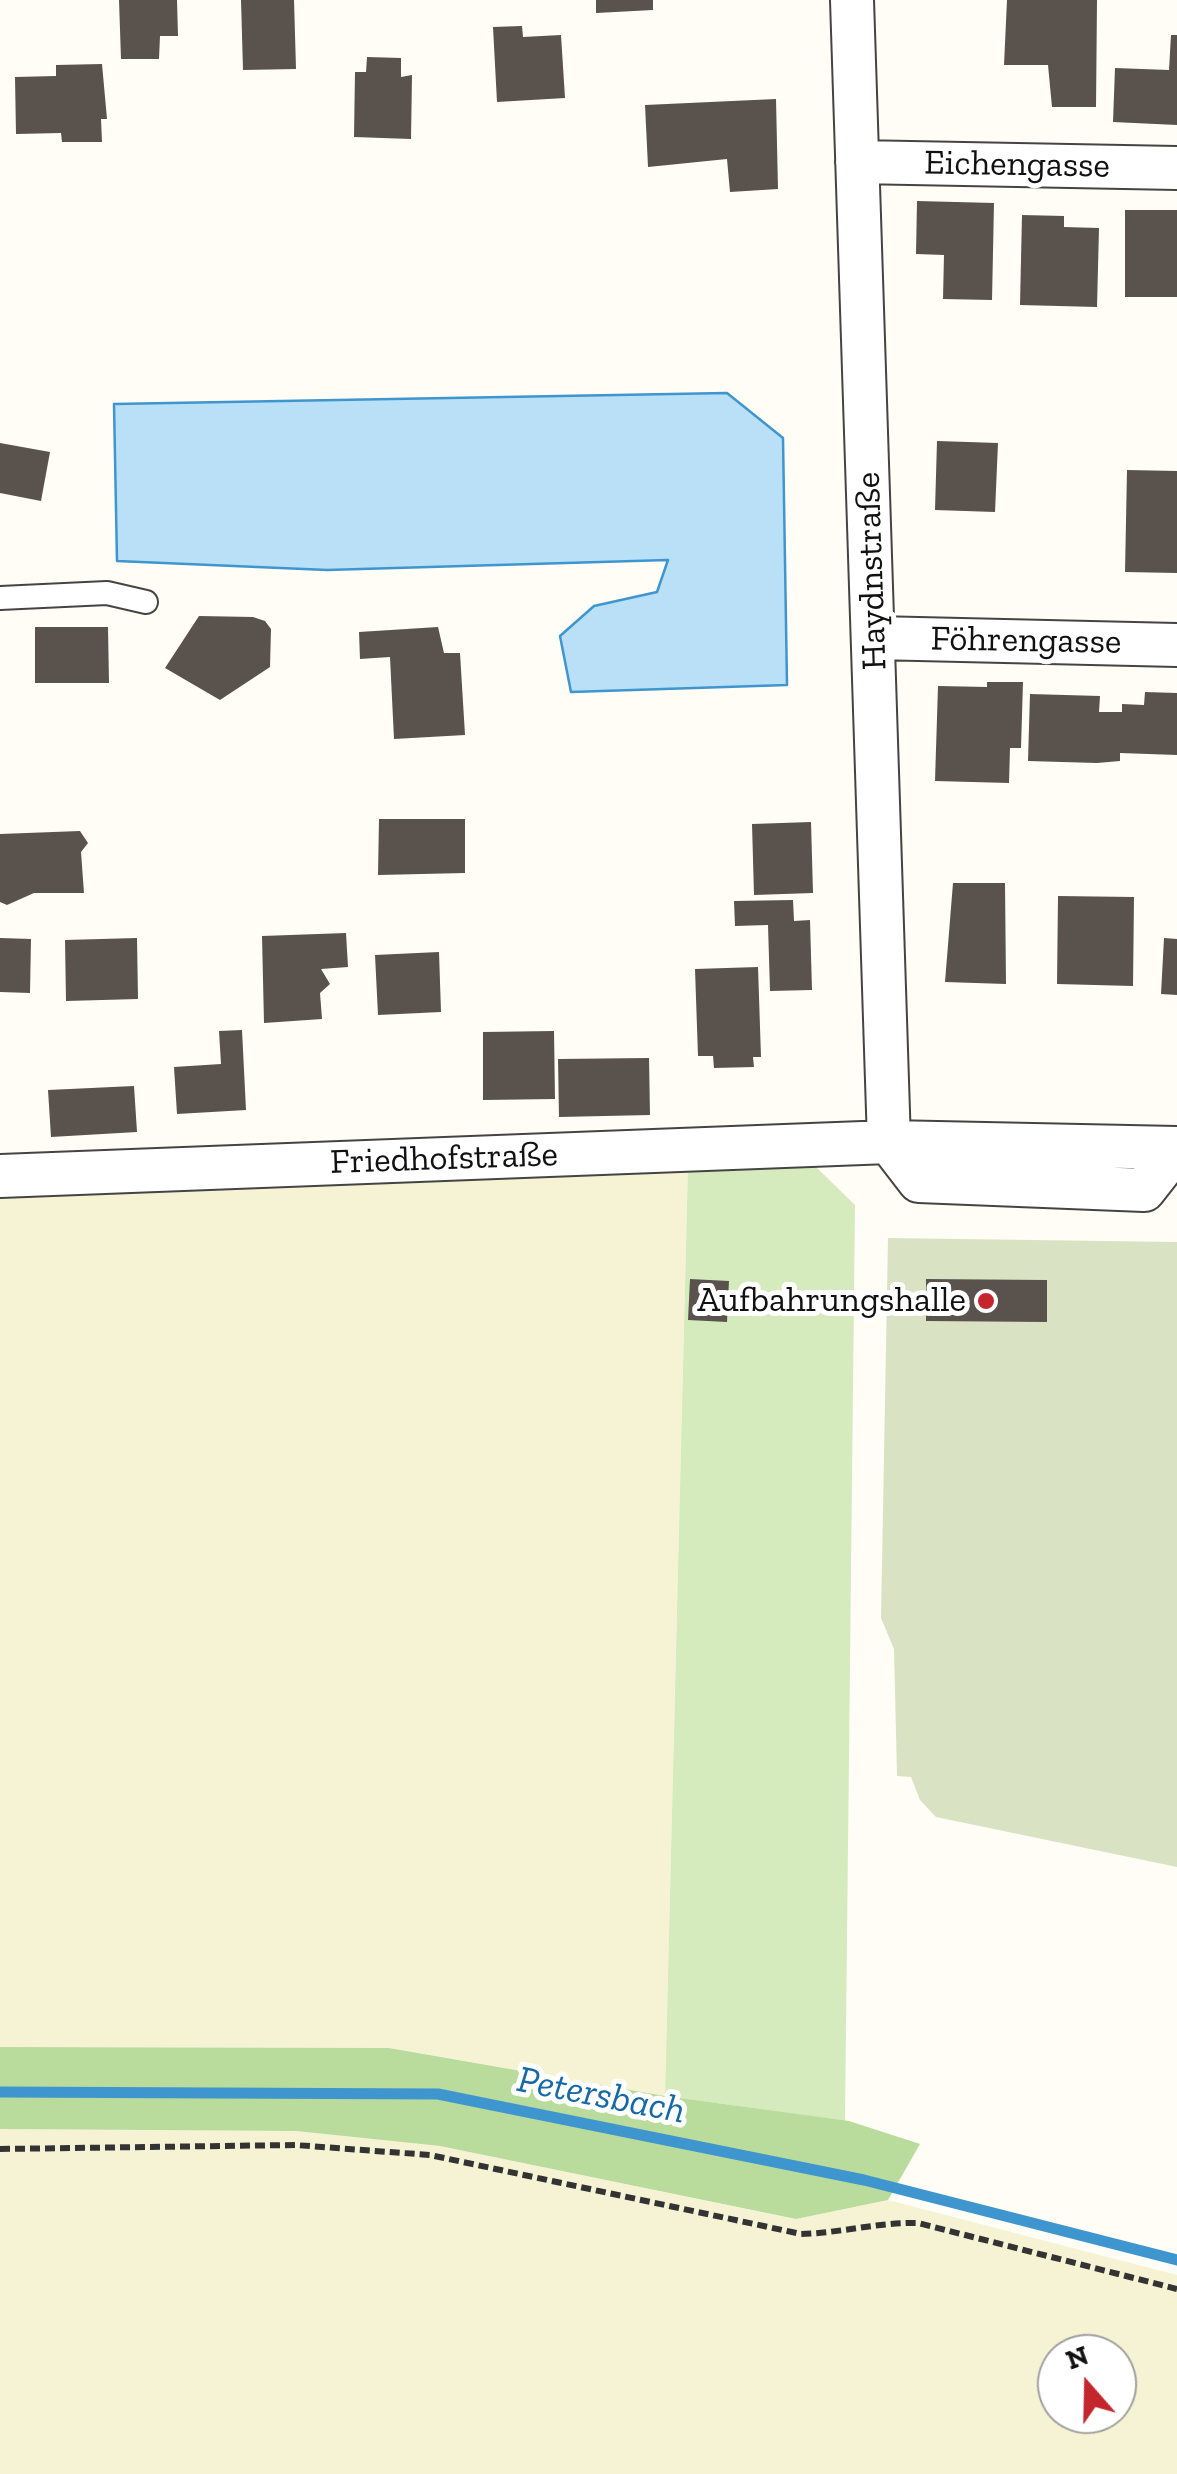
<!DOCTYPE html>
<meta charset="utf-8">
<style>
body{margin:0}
#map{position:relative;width:1177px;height:2474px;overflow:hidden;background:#fffdf5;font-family:"Zilla Slab",serif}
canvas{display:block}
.north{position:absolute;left:1037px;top:2334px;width:100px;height:100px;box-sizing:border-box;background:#fff;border:2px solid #a0a0a0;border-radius:50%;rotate:340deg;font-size:28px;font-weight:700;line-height:40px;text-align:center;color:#111}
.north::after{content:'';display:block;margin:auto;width:35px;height:45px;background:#c4262e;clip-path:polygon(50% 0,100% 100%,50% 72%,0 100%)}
</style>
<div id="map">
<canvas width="1177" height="2474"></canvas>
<div class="north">N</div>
</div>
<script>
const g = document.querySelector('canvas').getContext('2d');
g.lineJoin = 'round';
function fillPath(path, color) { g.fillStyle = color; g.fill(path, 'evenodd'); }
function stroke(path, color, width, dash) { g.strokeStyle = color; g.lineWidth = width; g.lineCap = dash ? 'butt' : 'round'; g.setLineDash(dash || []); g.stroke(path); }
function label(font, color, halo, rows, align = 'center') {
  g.font = font + ' "Zilla Slab",serif'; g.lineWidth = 10; g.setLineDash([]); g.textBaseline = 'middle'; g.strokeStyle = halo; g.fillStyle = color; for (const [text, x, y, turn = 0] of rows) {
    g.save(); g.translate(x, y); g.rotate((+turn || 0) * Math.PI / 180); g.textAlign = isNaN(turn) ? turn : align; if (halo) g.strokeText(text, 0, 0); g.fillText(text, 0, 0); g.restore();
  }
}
fillPath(new Path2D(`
 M 688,1164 L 665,2096 L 389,2048 L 0,2047 L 0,1185 Z
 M 0,2129 L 296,2131 L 440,2146 L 795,2219 L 888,2200 L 1177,2275 L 1177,2474 L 0,2474 ZM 1057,2354 L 1117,2354 L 1117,2414 L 1057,2414 Z`), '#f6f3d4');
fillPath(new Path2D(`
 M 812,1163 L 855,1205 L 845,2121 L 665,2096 L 688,1164 Z`), '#d5ebbd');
fillPath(new Path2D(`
 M 0,2047 L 389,2048 L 665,2096 L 849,2121 L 920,2144 L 888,2200 L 796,2219 L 440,2146 L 296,2131 L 0,2129 Z`), '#b9dc9c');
fillPath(new Path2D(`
 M 888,1238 L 1177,1242 L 1177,1867 L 936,1817 L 920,1800 L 911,1777 L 897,1776 L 894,1649 L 881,1618 Z`), '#d9e3c4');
const water = new Path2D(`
 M 727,393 L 783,438 L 787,685 L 571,692 L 560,636 L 594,606 L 657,592 L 668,560 L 327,570 L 117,561 L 114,404 Z`);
fillPath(water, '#b9e0f7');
stroke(water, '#3f96cf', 2.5);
stroke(new Path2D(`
 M 0,2092 L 438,2094 L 864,2180 L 1177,2260`), '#3f96cf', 11);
fillPath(new Path2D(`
 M 119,0 L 177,0 L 178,36 L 160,36 L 159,59 L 121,59 Z
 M 241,0 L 294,0 L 296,69 L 243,70 Z
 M 596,0 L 653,0 L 653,10 L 596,13 Z
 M 1007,0 L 1097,0 L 1096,107 L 1052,107 L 1048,65 L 1004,65 Z
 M 522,26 L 523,37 L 561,35 L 565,98 L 497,102 L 493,27 Z
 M 1171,35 L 1177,35 L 1177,125 L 1113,122 L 1115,68 L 1169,70 Z
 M 367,57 L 401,58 L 401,77 L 412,75 L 411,139 L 354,137 L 355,72 L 366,72 Z
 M 102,64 L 107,119 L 101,119 L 102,142 L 62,142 L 61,133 L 16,134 L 15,77 L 56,76 L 56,65 Z
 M 776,99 L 778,189 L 730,192 L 727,159 L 648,167 L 645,105 Z
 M 917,201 L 994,203 L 992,300 L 943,299 L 944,255 L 916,254 Z
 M 1125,210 L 1177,210 L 1177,297 L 1125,297 Z
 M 1022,215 L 1064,216 L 1064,227 L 1099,228 L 1097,307 L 1020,305 Z
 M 937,441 L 998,443 L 995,512 L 935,510 Z
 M 0,443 L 50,452 L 41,501 L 0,493 Z
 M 1127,470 L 1177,471 L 1177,573 L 1125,572 Z
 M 199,616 L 253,617 L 265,621 L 271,629 L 270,667 L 220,700 L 165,668 Z
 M 35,627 L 108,627 L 109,683 L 35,683 Z
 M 438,627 L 444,653 L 460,653 L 465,735 L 394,739 L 390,657 L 360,659 L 359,632 Z
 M 987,682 L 1023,682 L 1021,748 L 1010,748 L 1009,783 L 935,781 L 938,686 L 987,687 Z
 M 1145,692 L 1177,693 L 1177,755 L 1120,753 L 1120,761 L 1097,763 L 1028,761 L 1030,694 L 1100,696 L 1099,712 L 1122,712 L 1122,704 L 1144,705 Z
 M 379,819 L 465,819 L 465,873 L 378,875 Z
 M 811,822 L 813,893 L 754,895 L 752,824 Z
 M 80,831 L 88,843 L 81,852 L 84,893 L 34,893 L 7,905 L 0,902 L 0,834 Z
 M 953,883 L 1005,883 L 1006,984 L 945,982 Z
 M 1058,896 L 1134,897 L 1133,986 L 1057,984 Z
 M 793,900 L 794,921 L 810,920 L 812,990 L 770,991 L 768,925 L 735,926 L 734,901 Z
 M 346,933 L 348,967 L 321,969 L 330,984 L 320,993 L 322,1019 L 264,1023 L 262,936 Z
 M 0,938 L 31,939 L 30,993 L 0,992 Z
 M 137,938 L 138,999 L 66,1001 L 65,940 Z
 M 1164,938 L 1177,939 L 1177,995 L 1161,994 Z
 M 439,952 L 441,1012 L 378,1015 L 375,955 Z
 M 758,967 L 761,1057 L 753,1057 L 754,1067 L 714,1068 L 713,1056 L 698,1056 L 695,969 Z
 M 242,1030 L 246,1110 L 177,1114 L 174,1067 L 221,1064 L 219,1031 Z
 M 554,1031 L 555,1099 L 483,1100 L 483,1032 Z
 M 649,1058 L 650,1115 L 559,1117 L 558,1059 Z
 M 134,1086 L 137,1132 L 51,1137 L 48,1090 Z
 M 690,1279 L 729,1281 L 727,1322 L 688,1320 Z
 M 926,1279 L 1047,1280 L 1047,1322 L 926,1321 Z`), '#5a524d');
const service = new Path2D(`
 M 0,598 L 107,593 L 146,602`);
const minor = new Path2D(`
 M 852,0 L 889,1142
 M 857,162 L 1177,168
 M 875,638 L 1177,645
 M 889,1142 L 919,1181 L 1144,1190 L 1177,1148
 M 0,1176 L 889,1142 L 1177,1148`);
stroke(service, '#444', 26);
stroke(minor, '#444', 46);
stroke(new Path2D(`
 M 0,2149 L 295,2145 L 430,2155 L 801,2234 C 841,2233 878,2222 918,2223 L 1177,2289`), '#333', 6, [10, 5]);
stroke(service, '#fff', 22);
stroke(minor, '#fff', 42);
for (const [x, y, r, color] of [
 [986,1301,10,"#c4262e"]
]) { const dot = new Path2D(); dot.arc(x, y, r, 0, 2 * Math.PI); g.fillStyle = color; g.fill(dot); stroke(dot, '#fff', 4); }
label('35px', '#111', '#fff', [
 ["Eichengasse",1017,165,1],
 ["Haydnstraße",872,571,-92],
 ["Föhrengasse",1026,641,1],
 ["Friedhofstraße",444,1159,-2]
]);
label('35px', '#111', '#fff', [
 ["Aufbahrungshalle",966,1301]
], 'right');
label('italic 38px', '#1768a6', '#fff', [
 ["Petersbach",601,2096,11]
]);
</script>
